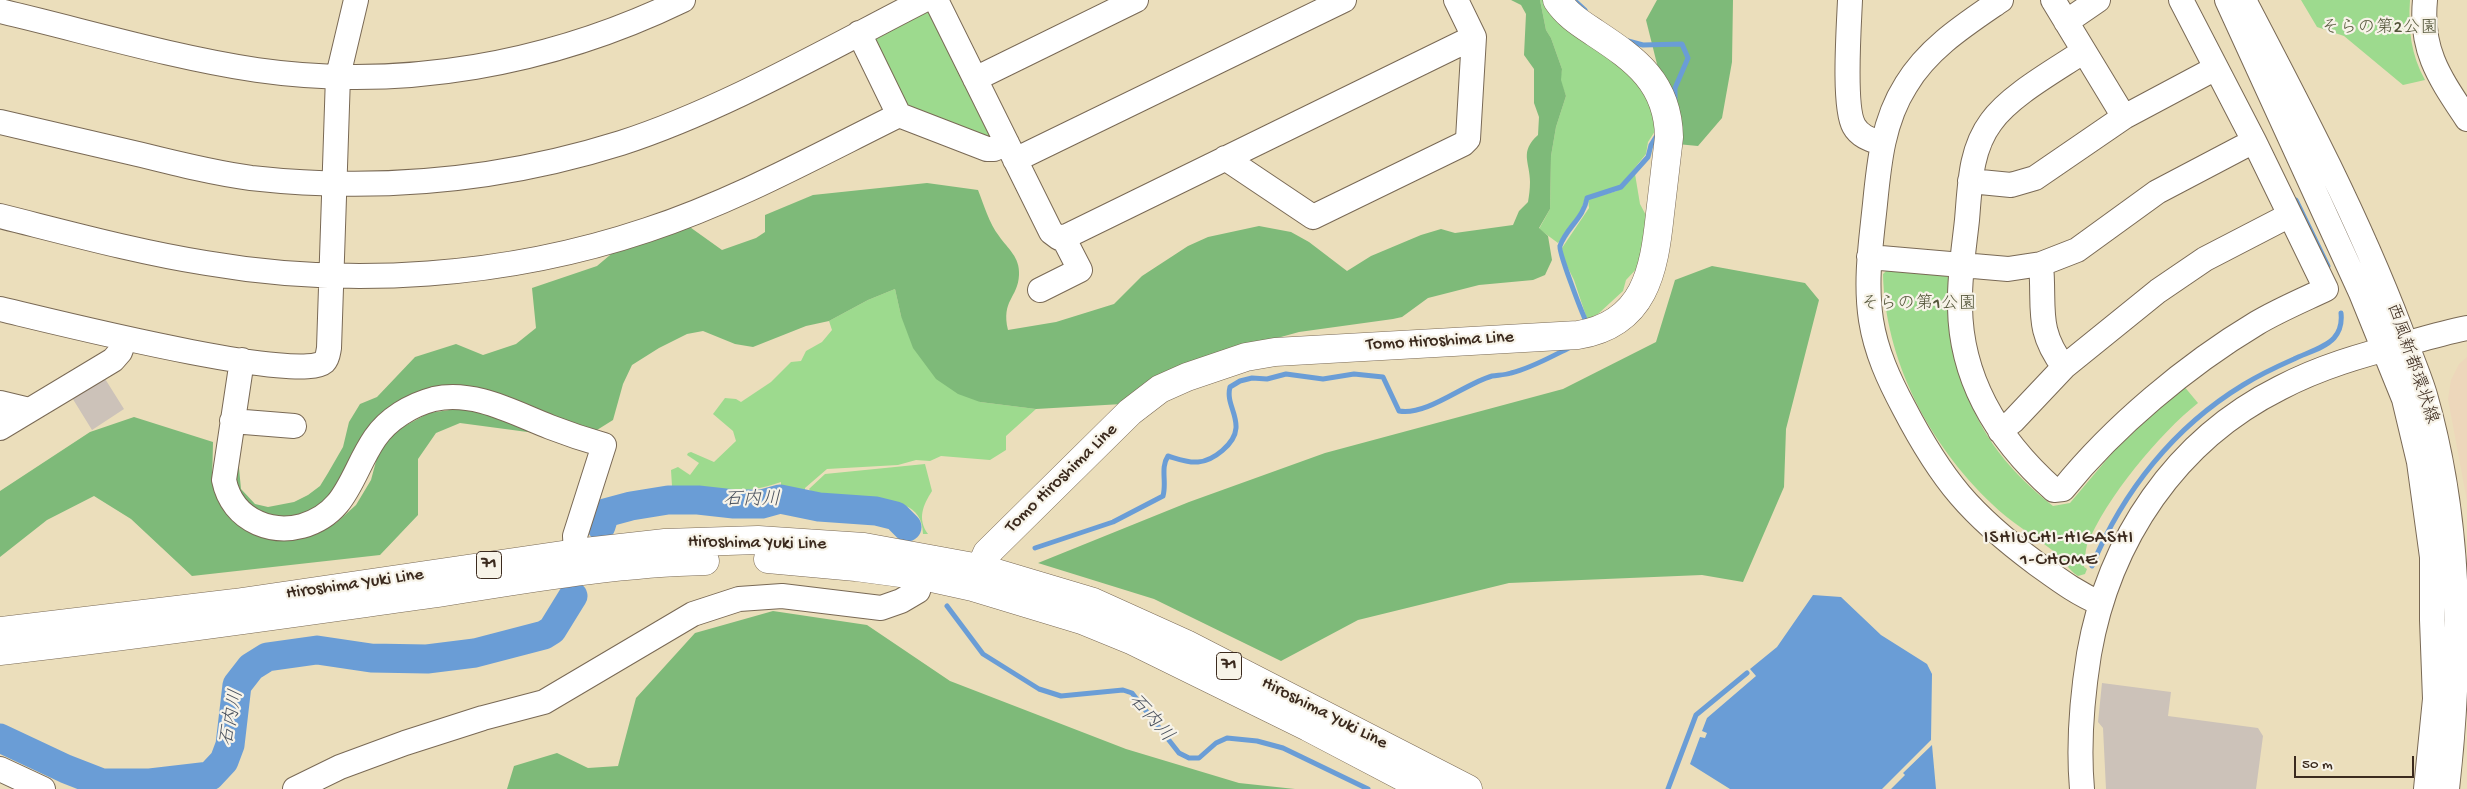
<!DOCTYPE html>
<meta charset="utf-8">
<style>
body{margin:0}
#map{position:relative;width:2467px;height:789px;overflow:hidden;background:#ebdebb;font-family:"Gochi Hand",sans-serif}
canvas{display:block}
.scale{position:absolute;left:2294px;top:756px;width:120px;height:22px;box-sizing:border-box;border:2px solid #3b2a1e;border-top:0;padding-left:6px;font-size:15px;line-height:18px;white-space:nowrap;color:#3b2a1e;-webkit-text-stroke:4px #f7f3e8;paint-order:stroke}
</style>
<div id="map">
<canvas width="2467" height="789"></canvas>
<div class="scale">50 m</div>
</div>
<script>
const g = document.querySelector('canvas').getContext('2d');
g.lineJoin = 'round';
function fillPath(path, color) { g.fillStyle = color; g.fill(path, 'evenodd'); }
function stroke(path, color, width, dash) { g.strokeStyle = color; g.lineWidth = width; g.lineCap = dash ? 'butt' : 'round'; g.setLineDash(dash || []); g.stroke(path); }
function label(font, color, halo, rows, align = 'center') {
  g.font = font + ' "Gochi Hand","Klee One",sans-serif'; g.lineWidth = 4.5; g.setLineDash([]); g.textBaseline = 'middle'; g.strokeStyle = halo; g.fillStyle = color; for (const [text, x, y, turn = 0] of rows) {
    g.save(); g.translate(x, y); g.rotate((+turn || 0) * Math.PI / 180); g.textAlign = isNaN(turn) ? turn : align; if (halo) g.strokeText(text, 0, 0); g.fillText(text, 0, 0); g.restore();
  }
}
fillPath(new Path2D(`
 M 2467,357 L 2467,501 L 2448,399 L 2451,380 L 2459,364 Z`), '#edd7bb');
fillPath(new Path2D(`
 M 102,374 L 124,409 L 92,430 L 71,396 Z
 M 2102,683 L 2171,692 L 2168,716 L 2258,728 L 2263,736 L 2256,789 L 2106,789 L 2103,728 L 2098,722 Z`), '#ccc2b9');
fillPath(new Path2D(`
 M 1540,0 L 1550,0 L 1617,55 L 1662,120 L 1648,142 L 1646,154 L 1621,185 L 1585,198 L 1581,211 L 1558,243 L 1539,229 L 1550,209 L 1551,156 L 1556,127 L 1566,96 L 1560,80 L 1562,69 L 1551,38 L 1546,30 Z
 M 2301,0 L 2410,0 C 2408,29 2411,55 2425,80 L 2403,85 L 2344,36 L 2317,27 Z
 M 926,5 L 991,136 L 990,138 L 909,112 L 869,33 Z
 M 1635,174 L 1640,204 L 1650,223 L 1640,265 L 1626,280 L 1623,291 L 1598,314 L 1587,319 L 1574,280 L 1563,258 L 1562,248 L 1589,208 L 1588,199 L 1617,191 Z
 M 1890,267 L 1946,272 L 1954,281 L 1965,386 C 1979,435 2013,475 2053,506 L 2070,503 L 2113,452 L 2183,385 L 2198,403 C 2159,434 2106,498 2087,545 C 2085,552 2085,560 2084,567 L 2087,569 L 2085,574 L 2078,576 C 2068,570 2063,558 2052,550 C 2032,534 2010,522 1992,504 C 1929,444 1885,361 1883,274 Z
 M 895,289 L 901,316 L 980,402 L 1036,409 L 1006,436 L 1006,450 L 990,460 L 941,456 L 930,461 L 916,460 L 898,465 L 827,469 L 805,488 L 805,493 L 781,489 L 781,482 C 741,496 713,490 672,486 L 671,470 L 678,467 L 690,475 L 699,463 L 687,455 L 688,453 L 691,452 L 714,462 L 736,441 L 733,431 L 713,414 L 725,398 L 736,399 L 741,402 L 771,382 L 791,362 L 801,361 L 806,351 L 822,342 L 832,330 L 829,321 L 868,300 Z
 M 925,464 L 932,491 C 923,505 917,519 928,534 L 923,534 C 922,476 826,518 809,489 L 825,474 Z`), '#9dda8e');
fillPath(new Path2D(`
 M 1511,0 L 1540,0 L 1546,30 L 1551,38 L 1562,69 L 1561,80 L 1566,96 L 1556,127 L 1551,156 L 1550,209 L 1539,228 L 1548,236 L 1552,260 L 1545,275 L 1533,280 L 1479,285 L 1428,298 L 1402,317 L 1393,319 L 1299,332 L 1227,352 L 1122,404 L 1036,409 L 980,402 L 958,394 L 936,379 L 913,348 L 901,316 L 895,289 L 868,300 L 829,321 L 806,326 L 753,347 L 735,344 L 703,331 L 687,334 L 659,348 L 632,365 L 623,384 L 613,420 L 597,430 L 581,428 L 552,419 L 404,402 L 335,501 L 278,523 L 237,496 L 234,463 L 239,468 L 241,489 L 255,504 L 268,507 L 294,502 L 308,495 L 320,486 L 328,473 L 343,447 L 349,422 L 360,404 L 377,397 L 415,357 L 456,344 L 483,355 L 516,344 L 536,328 L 532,288 L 597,266 L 616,250 L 687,225 L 722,250 L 756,238 L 765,232 L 765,215 L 813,195 L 927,183 L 978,190 C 984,205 989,223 999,236 C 1008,249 1020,257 1019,275 C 1018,298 1001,300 1008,330 L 1056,322 L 1114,304 L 1142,276 L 1188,246 L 1208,237 L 1259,226 L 1291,232 L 1309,242 L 1347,271 L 1371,256 L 1421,235 L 1441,229 L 1455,233 L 1513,225 L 1519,211 L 1528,202 C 1529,196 1530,189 1530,182 C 1530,162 1519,152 1538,135 L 1539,117 L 1534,103 L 1534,69 L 1524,55 L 1526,14 L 1521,5 Z
 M 1657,0 L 1733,0 L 1732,62 L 1722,118 L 1698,146 L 1677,144 L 1646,20 Z
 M 1712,266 L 1805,283 L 1819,300 L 1786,429 L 1784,487 L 1743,582 L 1702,575 L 1509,583 L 1358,620 L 1281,661 L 1154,599 L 1038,563 L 1189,502 L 1325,453 L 1563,389 L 1656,342 L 1675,280 Z
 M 463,408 L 498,415 L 535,433 L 460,423 L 436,433 L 418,459 L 418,515 L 380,555 L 192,576 L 131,519 L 94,496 L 47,520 L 0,557 L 0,491 L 90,432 L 134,417 L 213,442 L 212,485 L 237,516 L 300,537 L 336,523 L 356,505 L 371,480 L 379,450 L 399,429 L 429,413 Z
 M 773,611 L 867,625 L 950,681 L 1126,749 L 1239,783 L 1295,789 L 507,789 L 514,766 L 557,753 L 588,768 L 618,766 L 636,698 L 695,633 Z`), '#7eba79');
fillPath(new Path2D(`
 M 1813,595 L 1841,597 L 1881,635 L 1927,664 L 1932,674 L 1931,740 L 1882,789 L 1730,789 L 1690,764 L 1700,737 L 1705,738 L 1707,733 L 1702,731 L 1707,718 L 1756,676 L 1750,669 L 1777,647 Z
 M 1932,745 L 1936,789 L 1891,789 L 1905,775 L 1903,773 Z`), '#6a9dd6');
stroke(new Path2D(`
 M 1574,0 L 1585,10
 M 1628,41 L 1643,45 L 1682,44 L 1688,58 L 1675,88 L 1675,100
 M 2296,200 L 2328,266
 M 1584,324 L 1585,319 C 1581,310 1558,251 1560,246 C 1566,228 1584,218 1587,198 L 1621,187 L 1648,157 L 1651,145 L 1656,137
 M 1035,548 L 1113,522 L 1163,496 C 1167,482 1160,468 1168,456 C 1178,459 1188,463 1198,462 C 1213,461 1235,444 1236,428 C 1237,413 1226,402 1230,387 L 1240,381 L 1252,378 L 1267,379 L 1286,374 L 1323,379 L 1354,374 L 1383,377 L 1399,411 C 1427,416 1464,384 1492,376 C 1498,375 1505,375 1511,373 C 1532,368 1552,356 1571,347
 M 2092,566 C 2123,491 2174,427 2243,385 C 2259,375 2276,367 2294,359 C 2306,353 2325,348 2334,338 C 2340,331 2342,322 2341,313
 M 947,606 L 983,654 L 1039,689 L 1061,696 L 1123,690 L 1132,693 L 1179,753 L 1189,758 L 1199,758 L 1216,743 L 1227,738 L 1257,741 L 1283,748 L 1368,789
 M 1668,789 L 1696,715 L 1747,673`), '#6a9dd6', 5);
stroke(new Path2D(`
 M 601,526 L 605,513 L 631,506 L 668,500 L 698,500 L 734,504 L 762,504 L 780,499 L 819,507 L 876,511 L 896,516 L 907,527
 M 0,738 L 66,769 L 102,783 L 150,783 L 210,776 L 224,761 L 230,745 L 237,685 L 251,667 L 267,657 L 317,650 L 371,658 L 427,659 L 475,653 L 544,635 L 552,630 L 573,596`), '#6a9dd6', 29);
const minor = new Path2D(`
 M 936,0 L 1051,232 L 1059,238 L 1067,236 L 1474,37
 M 1850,0 C 1849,25 1843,107 1854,126 C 1860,137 1872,140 1883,144
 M 2001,0 C 1966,24 1928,48 1906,85 C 1883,121 1879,163 1875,204 C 1871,243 1865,281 1871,320 C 1876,352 1889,380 1904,408 C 1942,481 1971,515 2037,564 C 2058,579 2076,593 2100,603
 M 2227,0 L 2361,293 L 2404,399 L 2419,462 L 2432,557 L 2432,620 L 2435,699 L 2426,789
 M 2244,0 C 2300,107 2357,215 2400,328 C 2408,350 2418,372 2425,395 C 2462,524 2462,657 2447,789
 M 2425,0 C 2420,51 2440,78 2467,119
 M 0,11 C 85,31 171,57 257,70 C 403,91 551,64 683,0
 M 2066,22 L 2098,0
 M 859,33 L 899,115 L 987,149 L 994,149 L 1007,143
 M 2084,51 C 2056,70 2010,95 1991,122 C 1970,150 1970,186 1967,220 C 1964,248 1959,278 1960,307 C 1961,381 2000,442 2054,490 L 2063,489 C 2114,426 2187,365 2257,323 C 2279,310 2303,300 2326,289 L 2254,141 L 2181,0
 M 975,79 L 1136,0
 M 2124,117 L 2216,68
 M 0,122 C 47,133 95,144 142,155 C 178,164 214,173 251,178 C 377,192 500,181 621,143 C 723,110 828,49 924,0
 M 1225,158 L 1313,217 L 1463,144 L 1468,139 L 1474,37 L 1456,0
 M 1015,160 L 1344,0
 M 1970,181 L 2011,185 L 2035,178 L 2124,117 L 2053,0
 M 0,216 C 68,233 137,252 206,263 C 351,288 507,277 647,230 C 735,201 816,156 899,115
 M 1869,257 L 2008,269 L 2041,264 L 2077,250 L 2157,192 L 2254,141
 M 2041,264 C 2045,308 2035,329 2064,367
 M 1040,290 L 1080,270 L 1063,237
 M 0,309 C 43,319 299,384 324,362 C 328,358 328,353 329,348 L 338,76 L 356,0
 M 242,360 L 224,480 C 228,500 240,515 258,523 C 272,529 287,530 302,526 C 348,513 351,473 375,438 C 388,419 411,405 434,399 C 474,390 514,413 550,427 C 568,434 586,440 604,445 L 575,536 L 576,553
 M 0,403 L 29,410
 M 232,421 L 294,426
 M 0,428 L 113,360 L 120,352 L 125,339
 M 2000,431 L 2013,421 L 2064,367 L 2158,291 L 2205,259 L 2290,215
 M 0,769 L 43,789
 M 295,789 L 340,767 L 405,743 L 483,718 L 544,702 L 693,614 L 739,599 L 782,596 L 881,608 L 901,601 L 918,591 L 927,560
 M 2082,789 C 2078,744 2082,698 2089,654 C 2109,539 2176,440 2280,388 C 2320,367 2362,355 2405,344 C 2426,338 2446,332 2467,328`);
const major = new Path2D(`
 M 768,559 L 856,567 L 923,576 L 973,587 L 1082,620 L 1131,640 L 1308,727 L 1426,789
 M 974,583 L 987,553 L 1130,412 L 1160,389 L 1187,377 L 1246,357 L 1275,352 L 1578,335 C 1645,324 1654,271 1660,214 C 1663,188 1666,163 1669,137 C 1668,83 1636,60 1595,33 C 1580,23 1567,15 1557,0
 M 0,631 L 235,603 L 576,553 L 665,543 L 758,540 L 864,547 L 979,568 L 1093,602 L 1186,644 L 1468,789
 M 0,651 C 144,635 287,614 431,594 C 521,580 614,563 705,561`);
stroke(minor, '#796955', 26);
stroke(major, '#796955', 29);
stroke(minor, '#fff', 24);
stroke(major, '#fff', 28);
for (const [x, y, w] of [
 [489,565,25],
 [1229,666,25]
]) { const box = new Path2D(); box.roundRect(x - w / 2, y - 13.5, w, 27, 4); g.fillStyle = '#f7f3e8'; g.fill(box); stroke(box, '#3b2a1e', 1); }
label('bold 16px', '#3b2a1e', null, [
 ["71",489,565],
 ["71",1229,666]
]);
label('18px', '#54563a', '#f7f3e8', [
 ["そらの第2公園",2380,29],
 ["そらの第1公園",1919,305]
]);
label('18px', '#3b2a1e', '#f7f3e8', [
 ["Tomo Hiroshima Line",1440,342,-3],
 ["西風新都環状線",2411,364,71],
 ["Tomo Hiroshima Line",1062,479,-44],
 ["Hiroshima Yuki Line",757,544,1],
 ["Hiroshima Yuki Line",355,585,-8],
 ["Hiroshima Yuki Line",1324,714,27]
]);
label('italic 19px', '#4b525e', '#f7f3e8', [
 ["石内川",752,501],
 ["石内川",233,718,-79],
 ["石内川",1150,719,49]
]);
g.letterSpacing = '1px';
label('19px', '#3b2a1e', '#f7f3e8', [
 ["ISHIUCHI-HIGASHI",2059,539],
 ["1-CHOME",2059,561]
]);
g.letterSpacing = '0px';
</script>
